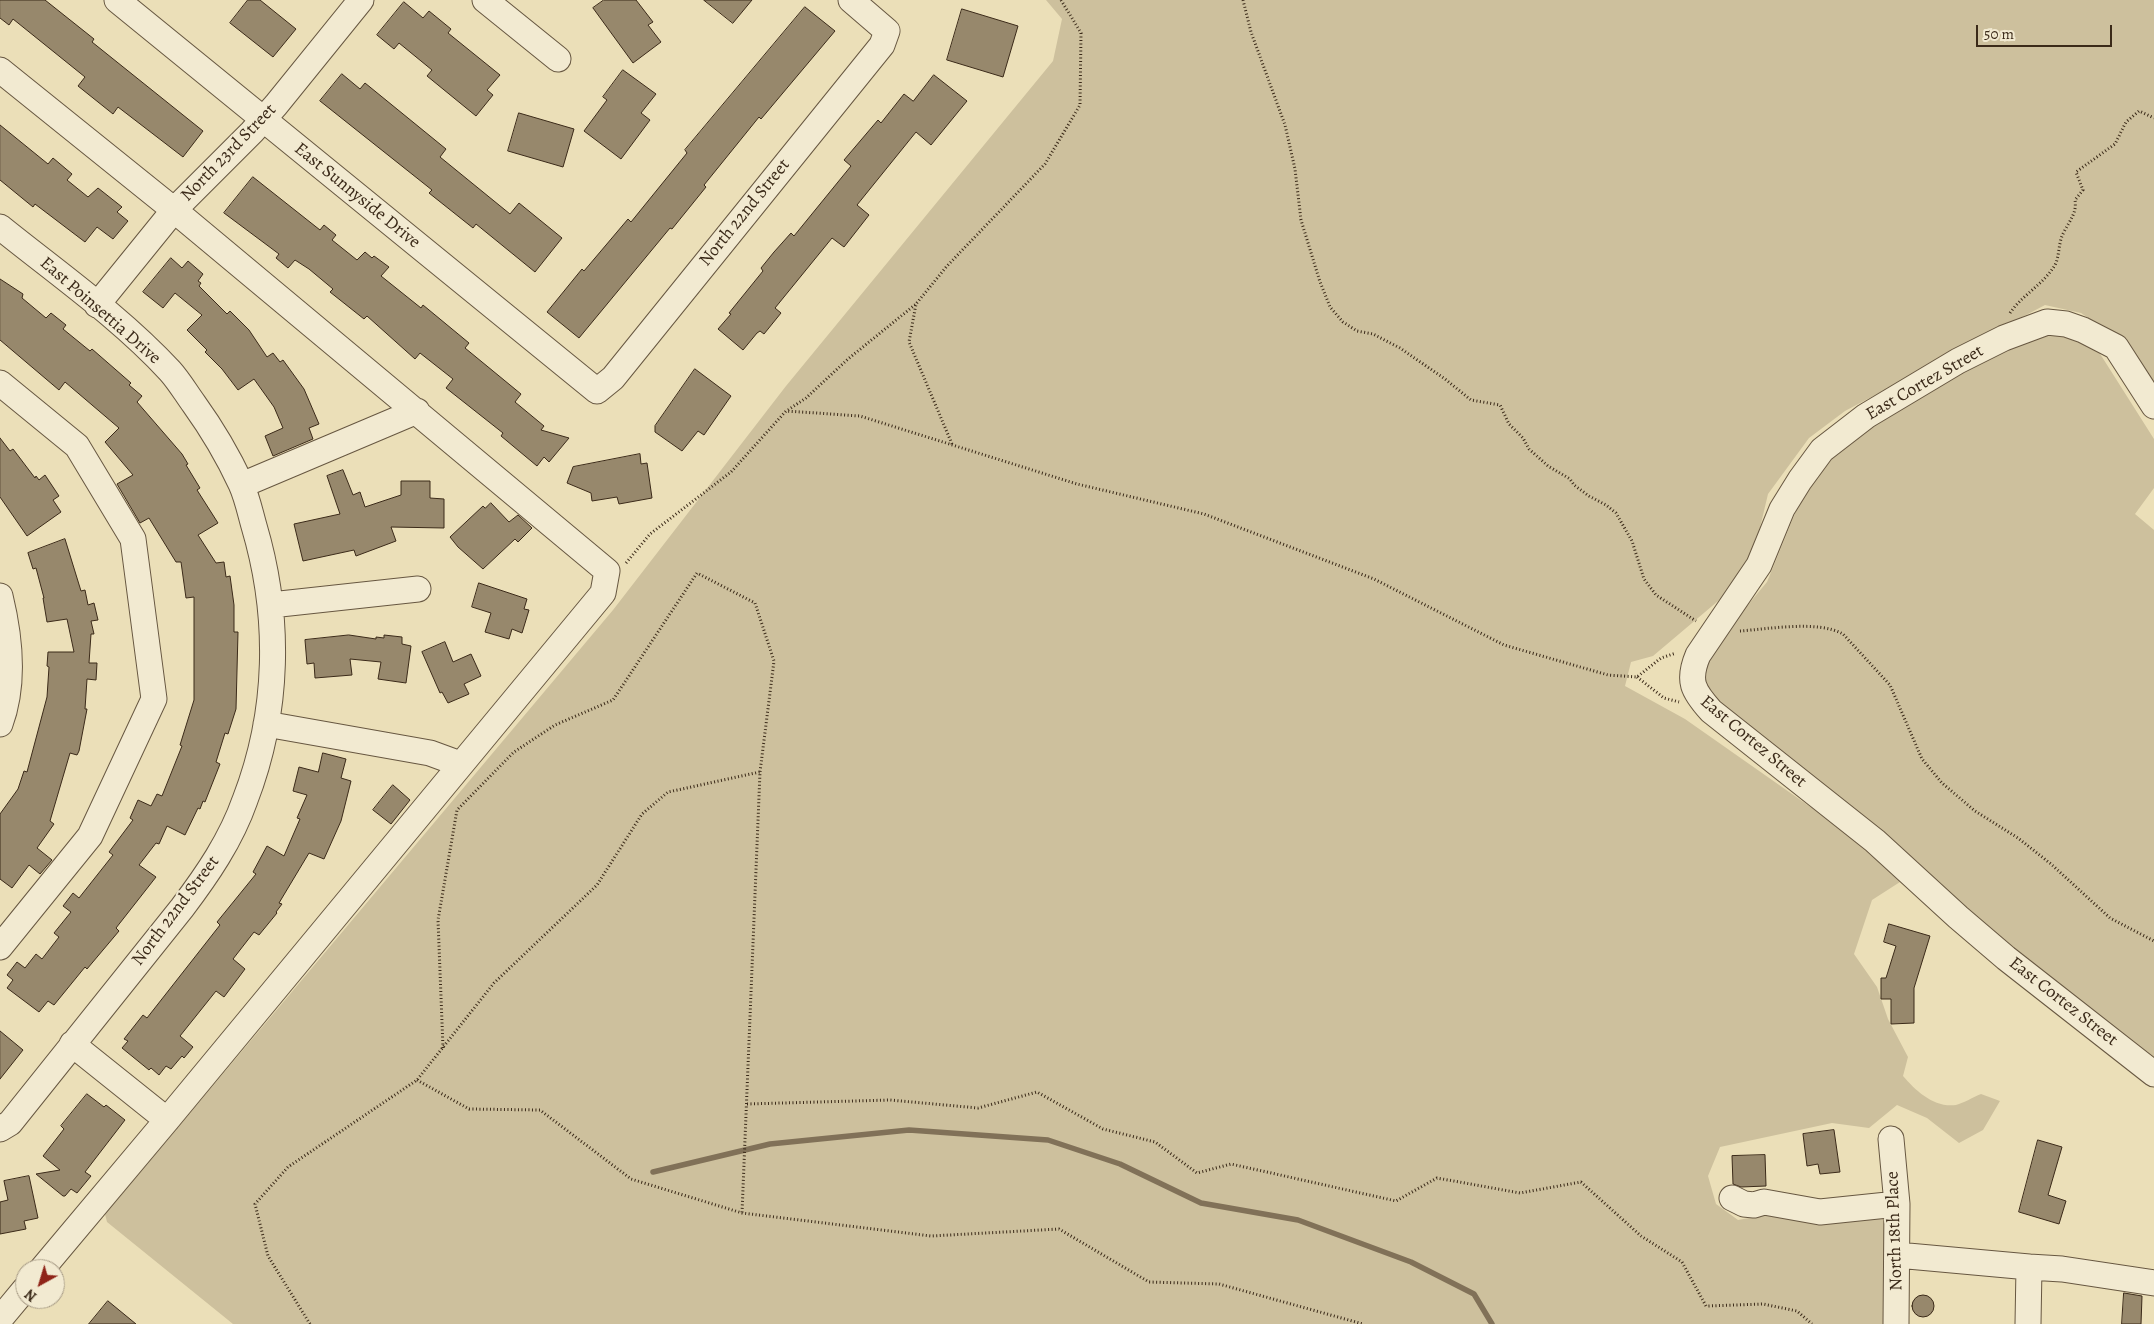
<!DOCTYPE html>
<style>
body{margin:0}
#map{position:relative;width:2154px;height:1324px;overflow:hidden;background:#ebdfb8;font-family:Alegreya,serif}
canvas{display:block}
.north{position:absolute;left:15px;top:1259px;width:50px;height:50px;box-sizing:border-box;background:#f2ead1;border:1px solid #a99d87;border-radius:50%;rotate:219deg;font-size:14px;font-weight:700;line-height:20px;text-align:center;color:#3b2a19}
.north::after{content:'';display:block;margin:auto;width:18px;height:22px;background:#8f2418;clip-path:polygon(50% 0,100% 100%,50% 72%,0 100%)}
.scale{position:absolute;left:1976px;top:25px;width:136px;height:22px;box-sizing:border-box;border:2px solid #3b2a19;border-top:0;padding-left:6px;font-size:15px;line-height:18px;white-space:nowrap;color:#3b2a19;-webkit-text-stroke:4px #f2ead1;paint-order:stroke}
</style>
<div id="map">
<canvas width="2154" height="1324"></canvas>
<div class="north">N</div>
<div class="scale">50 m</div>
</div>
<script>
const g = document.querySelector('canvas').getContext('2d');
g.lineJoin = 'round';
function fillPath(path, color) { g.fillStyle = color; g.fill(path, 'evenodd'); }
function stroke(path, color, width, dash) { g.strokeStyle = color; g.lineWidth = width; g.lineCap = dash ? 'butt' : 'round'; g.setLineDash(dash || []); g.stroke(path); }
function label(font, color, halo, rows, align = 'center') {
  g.font = font + ' Alegreya,serif'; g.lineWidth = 4; g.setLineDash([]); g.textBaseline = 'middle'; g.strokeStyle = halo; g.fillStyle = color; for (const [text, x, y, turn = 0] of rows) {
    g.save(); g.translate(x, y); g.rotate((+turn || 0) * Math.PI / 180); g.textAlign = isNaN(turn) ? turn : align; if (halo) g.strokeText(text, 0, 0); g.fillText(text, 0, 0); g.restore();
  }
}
fillPath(new Path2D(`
 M 1046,0 L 2154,0 L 2154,394 L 2118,339 L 2081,313 L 2045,305 L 1845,411 L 1809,438 L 1768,494 L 1754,553 L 1724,596 L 1653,656 L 1631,662 L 1625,686 L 1685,719 L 1869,848 L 1900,882 L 1872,900 L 1854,954 L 1877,987 L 1888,1019 L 1908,1057 L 1903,1076 C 1916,1091 1934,1108 1956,1105 C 1964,1103 1973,1097 1981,1094 L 2000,1101 L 1983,1130 L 1959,1143 L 1927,1118 L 1897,1105 L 1869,1128 L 1832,1123 L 1720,1147 L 1708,1176 L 1716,1204 L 1738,1220 L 1782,1212 L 1879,1213 L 1891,1231 L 1891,1324 L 233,1324 L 107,1222 L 105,1214 L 613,610 L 786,386 L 1053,61 L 1062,19 Z
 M 2033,331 L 2068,334 L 2097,349 L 2154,439 L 2154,488 L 2135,514 L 2154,530 L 2154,1060 L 1980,920 L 1715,701 L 1701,680 L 1711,649 L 1767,582 L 1805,489 L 1842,444 Z`), '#cdc09d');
stroke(new Path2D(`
 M 653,1172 L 770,1144 L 909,1130 L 1048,1140 L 1120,1164 L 1201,1203 L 1298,1220 L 1411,1262 L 1474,1294 L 1492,1324`), '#817158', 5.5);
const building = new Path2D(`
 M 0,0 L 45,0 L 94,39 L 92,42 L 203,131 L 183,157 L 118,107 L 113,114 L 78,86 L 85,77 L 13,19 L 9,25 L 0,18 Z
 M 248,0 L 260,0 L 296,29 L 273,57 L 230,23 Z
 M 604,0 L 636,0 L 653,22 L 648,25 L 661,42 L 633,63 L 593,8 Z
 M 704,0 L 752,0 L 733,23 Z
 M 404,2 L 423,18 L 429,11 L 451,29 L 448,33 L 500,75 L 487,90 L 493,95 L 476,116 L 427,76 L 432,70 L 399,43 L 394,49 L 377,35 Z
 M 805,7 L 835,31 L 761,119 L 759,117 L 704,185 L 706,187 L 672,229 L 670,228 L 579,338 L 547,312 L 582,269 L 584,271 L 628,219 L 631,222 L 687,153 L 685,150 Z
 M 962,9 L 1018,26 L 1003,77 L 947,60 Z
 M 623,70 L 656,94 L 641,113 L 650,120 L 621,159 L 584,131 L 607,100 L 603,97 Z
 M 342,74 L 360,89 L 365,83 L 446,149 L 440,157 L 510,214 L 519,203 L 562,238 L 535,272 L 476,224 L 473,228 L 429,193 L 432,190 L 320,101 Z
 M 934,75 L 967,101 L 931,145 L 916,132 L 857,205 L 869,215 L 844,247 L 832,238 L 775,308 L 781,313 L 764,334 L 760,331 L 757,333 L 743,350 L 718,329 L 731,314 L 729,313 L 763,271 L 761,268 L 774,252 L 791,233 L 794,236 L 851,166 L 844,160 L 878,120 L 881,123 L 904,94 L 913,101 Z
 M 519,113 L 574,129 L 563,167 L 508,151 Z
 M 0,125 L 48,164 L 53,158 L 72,174 L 67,180 L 88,197 L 98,188 L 122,207 L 117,212 L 128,221 L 113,239 L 97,227 L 85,242 L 35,204 L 33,207 L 0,180 Z
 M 253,177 L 320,230 L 324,225 L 336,235 L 332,240 L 357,260 L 365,252 L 372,258 L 374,256 L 389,267 L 381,276 L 421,308 L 423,305 L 469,343 L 465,348 L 521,394 L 515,402 L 544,426 L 541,430 L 569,438 L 549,462 L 544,457 L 537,466 L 501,436 L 503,433 L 446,388 L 453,379 L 420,353 L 415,359 L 367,316 L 364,319 L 330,292 L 333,289 L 309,269 L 295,260 L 288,268 L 276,258 L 279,254 L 224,213 Z
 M 171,258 L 182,268 L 188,261 L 203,274 L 198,281 L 201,283 L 199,286 L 227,314 L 230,311 L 249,330 L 267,357 L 273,353 L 280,362 L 283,360 L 304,389 L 319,424 L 309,428 L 313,439 L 273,456 L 265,436 L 283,428 L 274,407 L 254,379 L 238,390 L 222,369 L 205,352 L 207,350 L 187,330 L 202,315 L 175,293 L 163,308 L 143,292 Z
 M 0,279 L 23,294 L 22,298 L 46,318 L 51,313 L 66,325 L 63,329 L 90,351 L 92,349 L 131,383 L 129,385 L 142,396 L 137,402 L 182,454 L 188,464 L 186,465 L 200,488 L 197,490 L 218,523 L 198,535 L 216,563 L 224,562 L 226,577 L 230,576 L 234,605 L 234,632 L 238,632 L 236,709 L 228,734 L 225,733 L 216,762 L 220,764 L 205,802 L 203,801 L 200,809 L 198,808 L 185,835 L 167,826 L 159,844 L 156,843 L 139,865 L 156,877 L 116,928 L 119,931 L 87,969 L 85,967 L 54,1005 L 48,1001 L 39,1012 L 7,988 L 13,980 L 7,975 L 17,962 L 25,968 L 36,954 L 42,959 L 59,937 L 54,933 L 71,912 L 63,906 L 73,893 L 79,898 L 113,855 L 109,852 L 133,820 L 130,818 L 138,800 L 151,806 L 157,794 L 162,796 L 182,746 L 180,745 L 194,700 L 194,597 L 186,598 L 181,562 L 176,562 L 149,518 L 140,523 L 117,484 L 133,475 L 105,442 L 119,428 L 65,382 L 59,390 L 0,340 Z
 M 695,369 L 731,396 L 704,435 L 698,431 L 682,451 L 655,432 L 655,426 Z
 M 0,438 L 10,451 L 13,449 L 35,478 L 36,476 L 39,480 L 45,475 L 59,496 L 53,500 L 61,512 L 27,536 L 0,497 Z
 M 640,454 L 641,464 L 647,463 L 652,498 L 619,504 L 617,497 L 592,501 L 591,493 L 567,483 L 573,467 Z
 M 343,470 L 353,495 L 360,492 L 365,507 L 401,495 L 401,481 L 430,481 L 430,498 L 444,499 L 444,528 L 391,527 L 396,541 L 356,556 L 354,550 L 303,561 L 294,524 L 340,514 L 327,476 Z
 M 491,503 L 509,522 L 518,515 L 532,528 L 518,542 L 515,539 L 483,569 L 458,547 L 450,537 L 483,506 L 485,508 Z
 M 65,539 L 81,591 L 85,590 L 88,605 L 94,603 L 98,620 L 91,621 L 94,634 L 91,634 L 89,663 L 97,663 L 96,680 L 87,679 L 85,709 L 87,709 L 79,751 L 77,755 L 70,753 L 50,821 L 54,824 L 37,848 L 52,860 L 40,874 L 29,865 L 12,888 L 0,879 L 0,814 L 18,789 L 24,771 L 27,772 L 47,697 L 49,667 L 47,666 L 48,652 L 74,652 L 67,619 L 47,622 L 43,598 L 44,598 L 36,568 L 33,569 L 28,553 Z
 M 479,583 L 527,599 L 524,609 L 529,610 L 522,633 L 512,629 L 509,639 L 485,632 L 491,613 L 472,607 Z
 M 349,635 L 376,639 L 376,637 L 384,638 L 384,635 L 402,637 L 402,644 L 411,646 L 406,683 L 378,679 L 381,662 L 350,659 L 352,675 L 315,678 L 314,663 L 307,664 L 305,640 Z
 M 445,642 L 453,662 L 471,654 L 481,676 L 464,684 L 469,694 L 448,703 L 442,692 L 440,693 L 422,652 Z
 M 323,753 L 346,759 L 341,778 L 351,781 L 341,821 L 324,859 L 309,853 L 279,903 L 282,904 L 276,912 L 277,913 L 259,935 L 254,932 L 233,959 L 245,969 L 224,997 L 216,991 L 180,1036 L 193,1047 L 184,1058 L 182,1056 L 171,1069 L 166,1066 L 159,1075 L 151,1068 L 149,1070 L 122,1048 L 128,1041 L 124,1039 L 143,1015 L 147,1018 L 220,925 L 217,922 L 256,874 L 253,872 L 267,846 L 284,856 L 300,819 L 297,818 L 307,795 L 293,791 L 299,767 L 318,772 Z
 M 393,785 L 410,800 L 391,824 L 373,810 Z
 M 1889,924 L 1930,936 L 1914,988 L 1914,1023 L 1891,1024 L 1891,999 L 1881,999 L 1881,978 L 1886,978 L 1896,946 L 1884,942 Z
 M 0,1031 L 23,1050 L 0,1079 Z
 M 87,1094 L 104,1107 L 106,1105 L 125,1120 L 85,1172 L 91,1176 L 77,1193 L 71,1189 L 65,1196 L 63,1196 L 36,1174 L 60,1170 L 43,1156 L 64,1129 L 61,1126 Z
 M 1834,1130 L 1840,1172 L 1820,1174 L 1818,1164 L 1807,1166 L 1803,1134 Z
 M 2038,1140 L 2062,1147 L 2048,1195 L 2066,1201 L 2059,1224 L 2019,1212 Z
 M 1765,1155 L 1766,1186 L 1741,1187 L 1733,1184 L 1732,1156 Z
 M 29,1176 L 38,1218 L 24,1221 L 26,1229 L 0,1234 L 0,1202 L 8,1200 L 4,1181 Z
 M 2124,1293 L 2142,1296 L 2141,1324 L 2122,1324 Z
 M1912 1306a11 11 0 1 1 22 0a11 11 0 1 1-22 0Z
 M 108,1301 L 136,1324 L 89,1324 Z`);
fillPath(building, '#97886c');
stroke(building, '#3b2a19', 1);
const minor = new Path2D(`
 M 117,0 L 597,391 L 613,378 L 882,45 L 887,31 L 851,0
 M 485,0 L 558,59
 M 0,70 L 174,210 L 607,571 L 603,593 L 167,1120 L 42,1269
 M 0,227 C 57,273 120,317 170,371 C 179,381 186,393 194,404 C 212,429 228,456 241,484 C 247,497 250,512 254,526 C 281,617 279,712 245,800 C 231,840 207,875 182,908 L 10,1123 L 0,1129
 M 97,305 L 174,210 L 252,132 L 276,105 L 361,0
 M 0,383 L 77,446 L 133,539 L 154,699 L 90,836 L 0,947
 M 2154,406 L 2116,347 L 2083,330 L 2066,324 L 2047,322 L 2004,338 L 1958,361 L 1866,416 L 1822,450 L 1800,480 L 1782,509 L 1759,565 L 1698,655 C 1687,681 1693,691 1711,711 L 1875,841 L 1958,917 L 2006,958 L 2154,1074
 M 242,485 L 417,411
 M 0,596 C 10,637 15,684 0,724
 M 271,605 L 418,589
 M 266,724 L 430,753 L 460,764
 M 72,1044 L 167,1120
 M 1891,1139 L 1897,1204 L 1896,1324
 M 1732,1198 L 1744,1204 L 1754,1205 L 1764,1202 L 1820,1212 L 1897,1204
 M 1897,1255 L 2029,1267 L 2028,1324
 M 2029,1267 L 2062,1269 L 2154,1283
 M 0,1319 L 25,1289`);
stroke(minor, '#675741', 27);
stroke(new Path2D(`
 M 1243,0 L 1251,32 L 1285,125 L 1295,169 L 1301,220 L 1320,282 L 1330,307 L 1343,322 L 1357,331 L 1373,334 L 1400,348 L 1445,379 L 1471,400 L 1500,405 L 1509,424 L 1523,438 L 1529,449 L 1548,466 L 1570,479 L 1574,485 L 1589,496 L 1606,505 L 1616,513 L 1632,541 L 1644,579 L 1656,595 L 1696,621
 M 2010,313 C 2022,295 2043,285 2055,265 C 2060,255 2058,242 2064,232 C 2070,220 2077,213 2075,200 L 2083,190 L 2076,172 L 2115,144 L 2126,122 L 2139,111 L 2154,118
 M 788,410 L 806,398 L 848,359 L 916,304
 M 952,444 L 909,342 L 916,304 L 947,266 L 1045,164 L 1080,105 L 1081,33 L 1061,0
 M 626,563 L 650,534 L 731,472 L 786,411 L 860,416 L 1077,484 L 1204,514 L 1374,579 L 1504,645 L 1608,675 L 1637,677 L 1661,658 L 1676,653
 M 1740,631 C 1769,629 1818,620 1843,634 L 1890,685 L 1922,759 L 1942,783 L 1975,811 L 2018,838 L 2051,864 L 2110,918 L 2154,941
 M 1637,677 L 1664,698 L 1679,702
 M 443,1048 L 438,920 L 457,810 L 514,752 L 555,725 L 613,700 L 697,573 L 755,603 L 774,661 L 760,772 L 742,1213
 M 417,1080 L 469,1109 L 540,1110 L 631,1179 L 742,1213 L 931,1236 L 1059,1229 L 1149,1282 L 1219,1284 L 1363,1324
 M 747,1104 L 890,1100 L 978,1108 L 1037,1092 L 1103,1129 L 1155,1142 L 1197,1173 L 1231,1164 L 1396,1201 L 1437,1178 L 1520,1193 L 1581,1182 L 1641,1236 L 1682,1262 L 1706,1306 L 1763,1304 L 1797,1311 L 1812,1324
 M 310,1324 L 268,1256 L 255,1204 L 288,1167 L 417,1080 L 494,983 L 597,885 L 642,814 L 668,792 L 760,772`), '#3b2a19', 3, [1, 2.5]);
stroke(minor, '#f2ead1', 25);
label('18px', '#3b2a19', '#f2ead1', [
 ["North 23rd Street",229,153,-46],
 ["East Sunnyside Drive",357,196,39],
 ["North 22nd Street",745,213,-51],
 ["East Poinsettia Drive",100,311,41],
 ["East Cortez Street",1925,383,-30],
 ["East Cortez Street",1753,742,40],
 ["North 22nd Street",176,911,-53],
 ["East Cortez Street",2063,1002,38],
 ["North 18th Place",1895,1231,-92]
]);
</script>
